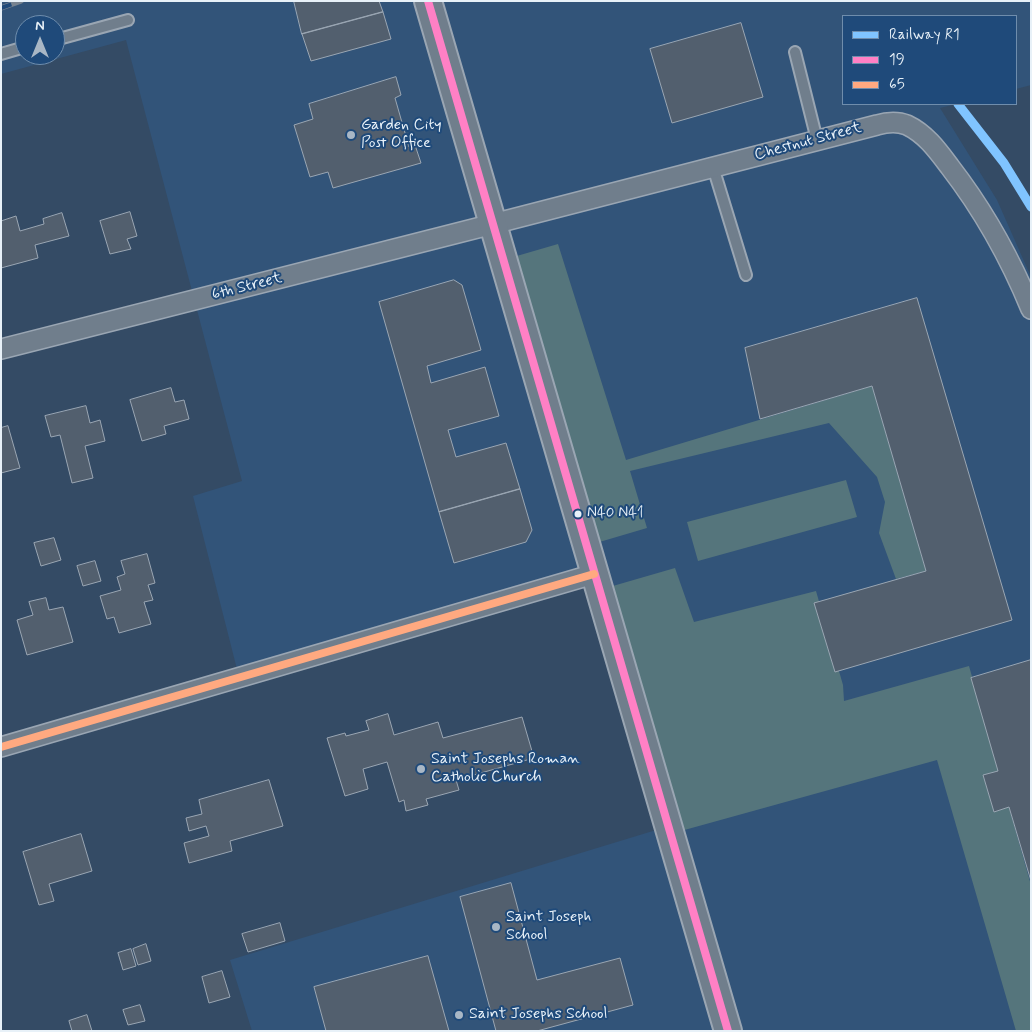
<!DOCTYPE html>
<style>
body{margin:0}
#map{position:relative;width:1032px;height:1032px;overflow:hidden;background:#344b65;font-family:Mynerve,sans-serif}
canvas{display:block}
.frame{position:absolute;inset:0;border:2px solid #e8f1f8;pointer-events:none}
.legend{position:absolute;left:842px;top:15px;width:175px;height:90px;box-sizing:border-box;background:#1f4a7a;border:1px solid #6f8dac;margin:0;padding:6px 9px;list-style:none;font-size:15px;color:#e8f1f8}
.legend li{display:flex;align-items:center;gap:10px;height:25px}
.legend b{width:25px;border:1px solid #6f8dac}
.north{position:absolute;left:15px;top:15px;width:50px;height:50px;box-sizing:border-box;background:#1f4a7a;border:1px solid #6f8dac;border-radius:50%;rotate:0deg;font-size:14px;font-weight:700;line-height:20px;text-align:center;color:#e8f1f8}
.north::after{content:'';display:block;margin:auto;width:18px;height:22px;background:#a9b7c5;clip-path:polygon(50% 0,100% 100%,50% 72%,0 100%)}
</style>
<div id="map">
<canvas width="1032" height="1032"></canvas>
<div class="frame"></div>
<ul class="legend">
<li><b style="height:6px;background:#80c4ff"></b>Railway R1</li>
<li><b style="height:6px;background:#ff80c5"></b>19</li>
<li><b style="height:6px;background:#ffa980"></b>65</li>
</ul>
<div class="north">N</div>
</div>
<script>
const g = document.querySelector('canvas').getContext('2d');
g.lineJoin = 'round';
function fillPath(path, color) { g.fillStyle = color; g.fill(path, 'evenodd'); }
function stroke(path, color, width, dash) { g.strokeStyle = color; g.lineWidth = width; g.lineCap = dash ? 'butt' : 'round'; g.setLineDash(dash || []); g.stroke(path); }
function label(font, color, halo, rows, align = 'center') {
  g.font = font + ' Mynerve,sans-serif'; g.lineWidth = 4; g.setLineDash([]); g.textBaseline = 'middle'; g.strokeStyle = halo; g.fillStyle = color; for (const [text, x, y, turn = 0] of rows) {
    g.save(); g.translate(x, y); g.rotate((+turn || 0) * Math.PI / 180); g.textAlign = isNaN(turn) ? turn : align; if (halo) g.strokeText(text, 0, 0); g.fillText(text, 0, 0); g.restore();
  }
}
fillPath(new Path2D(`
 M 1,1 L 1031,1 L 1031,85 L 1016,89 L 1016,16 L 843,16 L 843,104 L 956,104 L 940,108 L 997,200 L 1031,277 L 1031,1031 L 252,1031 L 230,960 L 666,827 L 591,578 L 240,681 L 193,496 L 242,481 L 126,40 L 1,74 ZM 25,25 L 55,25 L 55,55 L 25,55 Z`), '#325479');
fillPath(new Path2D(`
 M 558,244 L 626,460 L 872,386 L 926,571 L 896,579 L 879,533 L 885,502 L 877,477 L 829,423 L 630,471 L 647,528 L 586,546 L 503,260 Z
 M 846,480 L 857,517 L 698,561 L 687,522 Z
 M 675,568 L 694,622 L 816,591 L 843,685 L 844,701 L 969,666 L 1031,885 L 1031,1031 L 1016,1031 L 937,760 L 670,834 L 599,590 Z`), '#55757c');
const building = new Path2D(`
 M 294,1 L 379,1 L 383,12 L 302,34 Z
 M 383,12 L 391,39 L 311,61 L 302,34 Z
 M 741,23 L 763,97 L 672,123 L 650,49 Z
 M 396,77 L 401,95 L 395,98 L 409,147 L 415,145 L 421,163 L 333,188 L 328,172 L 310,177 L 294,125 L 313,119 L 309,104 Z
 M 130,212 L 137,236 L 127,239 L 131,249 L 110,254 L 100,221 Z
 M 62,213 L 69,236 L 35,245 L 38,258 L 1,268 L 1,221 L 16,216 L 20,231 L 44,224 L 43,219 Z
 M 454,280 L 462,285 L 481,350 L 427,366 L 431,383 L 485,367 L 499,416 L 448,430 L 456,457 L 506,443 L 520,489 L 439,512 L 379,302 Z
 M 917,298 L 1012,620 L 835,672 L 814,603 L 926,571 L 872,386 L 760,419 L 745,348 Z
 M 171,388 L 175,402 L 184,400 L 189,419 L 164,426 L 166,434 L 142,441 L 130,400 Z
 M 86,406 L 90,423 L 100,420 L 105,441 L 85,446 L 93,478 L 72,483 L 60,435 L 51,437 L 45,416 Z
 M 8,426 L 20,468 L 1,473 L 1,428 Z
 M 520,489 L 532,530 L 526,542 L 454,563 L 439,512 Z
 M 54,538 L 61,560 L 41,566 L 34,543 Z
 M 147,554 L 155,583 L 148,585 L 153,600 L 144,602 L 151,624 L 119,633 L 114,617 L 107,619 L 100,596 L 121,590 L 117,577 L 125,574 L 121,561 Z
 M 95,561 L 101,581 L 83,586 L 77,566 Z
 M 46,598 L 49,610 L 63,607 L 73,642 L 27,655 L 17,620 L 33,615 L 29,602 Z
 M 1031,660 L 1031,881 L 1009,807 L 994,812 L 983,775 L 998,771 L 971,678 Z
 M 388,714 L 394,735 L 438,722 L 443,738 L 522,717 L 534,758 L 456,780 L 459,790 L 426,799 L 428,805 L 406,811 L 404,800 L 399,802 L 387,762 L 363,769 L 368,789 L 345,796 L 327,738 L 345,733 L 346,736 L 369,730 L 366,721 Z
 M 269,780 L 283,826 L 230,841 L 232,851 L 189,863 L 184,843 L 209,836 L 206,826 L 189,831 L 186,818 L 202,814 L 199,800 Z
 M 81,834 L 92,871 L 49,884 L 54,901 L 39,905 L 23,852 Z
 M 511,883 L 537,980 L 620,958 L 633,1005 L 537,1031 L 496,1031 L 460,897 Z
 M 280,923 L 285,941 L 248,952 L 242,934 Z
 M 146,944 L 151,961 L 138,965 L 133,949 Z
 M 131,949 L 136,966 L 123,970 L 118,953 Z
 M 428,956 L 449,1031 L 326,1031 L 314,987 Z
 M 222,971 L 230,997 L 209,1003 L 202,977 Z
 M 140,1005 L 145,1021 L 128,1025 L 123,1010 Z
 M 87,1015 L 92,1031 L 72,1031 L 69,1021 Z`);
fillPath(building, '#525f6e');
stroke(building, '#9aa6b3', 1);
const service = new Path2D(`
 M 55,40 L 128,20
 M 795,52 L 817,140
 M 1,54 L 25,47
 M 713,167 L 746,275`);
const minor = new Path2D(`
 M 1,349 L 493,224 L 877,125 C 887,122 897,121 907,125 C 926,134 938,151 950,167 C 984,211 1010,258 1031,309
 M 1,747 L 594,574`);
const secondary = new Path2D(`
 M 428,1 L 728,1031`);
stroke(service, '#9aa6b3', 14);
stroke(minor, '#9aa6b3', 22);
stroke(secondary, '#9aa6b3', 30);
stroke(service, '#707e8c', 10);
stroke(minor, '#707e8c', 19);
stroke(secondary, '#707e8c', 26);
const rail = new Path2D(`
 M 1,8 L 21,1`);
stroke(rail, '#778390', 5.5);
stroke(rail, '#1f4a7a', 4, [11]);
stroke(new Path2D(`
 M 428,1 L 728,1031`), '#ff80c5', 8);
stroke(new Path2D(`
 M 1,747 L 594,574`), '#ffa980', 8);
stroke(new Path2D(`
 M 958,104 L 1004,163 L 1031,207`), '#80c4ff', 9);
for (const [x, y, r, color] of [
 [351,135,5,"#a9b7c5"],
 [578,514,4.5,"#e8f1f8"],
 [421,769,5,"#a9b7c5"],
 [496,927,5,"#a9b7c5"],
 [459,1015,5,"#a9b7c5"]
]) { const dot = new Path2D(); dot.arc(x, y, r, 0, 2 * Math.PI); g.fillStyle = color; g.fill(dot); stroke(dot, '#1f4a7a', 2); }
label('15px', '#e8f1f8', '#1f4a7a', [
 ["N40 N41",587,514]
], 'left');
label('16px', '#e8f1f8', '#1f4a7a', [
 ["Garden City",361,126],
 ["Post Office",361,144],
 ["Saint Josephs Roman",431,760],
 ["Catholic Church",431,778],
 ["Saint Joseph",506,918],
 ["School",506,936],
 ["Saint Josephs School",469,1015]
], 'left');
label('16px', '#e8f1f8', '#1f4a7a', [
 ["Chestnut Street",808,142,-15],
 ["6th Street",247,287,-14]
]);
</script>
